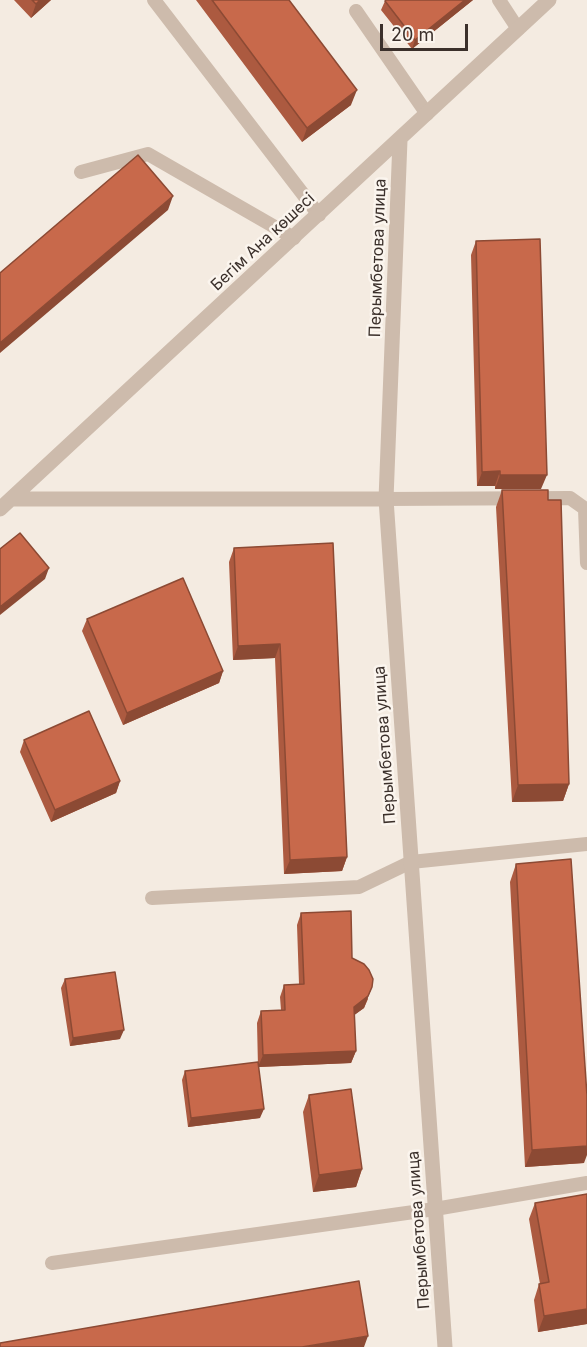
<!DOCTYPE html>
<meta charset="utf-8">
<style>
body{margin:0}
#map{position:relative;width:587px;height:1347px;overflow:hidden;background:#f4ebe1;font-family:Inter,sans-serif}
canvas{display:block}
.scale{position:absolute;left:380px;top:24px;width:88px;height:27px;box-sizing:border-box;border:3px solid #3b302b;border-top:0;padding-left:8px;font-size:18px;line-height:21px;white-space:nowrap;color:#3b302b;-webkit-text-stroke:4px #fbf5ee;paint-order:stroke}
</style>
<div id="map">
<canvas width="587" height="1347"></canvas>
<div class="scale">20 m</div>
</div>
<script>
const g = document.querySelector('canvas').getContext('2d');
g.lineJoin = 'round';
function stroke(path, color, width, dash) { g.strokeStyle = color; g.lineWidth = width; g.lineCap = dash ? 'butt' : 'round'; g.setLineDash(dash || []); g.stroke(path); }
function fillPath(path, color) { g.fillStyle = color; g.fill(path, 'evenodd'); }
function label(font, color, halo, rows, align = 'center') {
  g.font = font + ' Inter,sans-serif'; g.lineWidth = 5; g.setLineDash([]); g.textBaseline = 'middle'; g.strokeStyle = halo; g.fillStyle = color; for (const [text, x, y, turn = 0] of rows) {
    g.save(); g.translate(x, y); g.rotate((+turn || 0) * Math.PI / 180); g.textAlign = isNaN(turn) ? turn : align; if (halo) g.strokeText(text, 0, 0); g.fillText(text, 0, 0); g.restore();
  }
}
stroke(new Path2D(`
 M 154,0 L 319,215
 M 499,0 L 518,29
 M 356,11 L 427,114
 M 81,172 L 148,154 L 294,238
 M 386,499 L 570,498 L 587,510
 M 585,509 L 587,563
 M 152,898 L 359,887 L 411,862 L 587,844
 M 52,1263 L 435,1209 L 587,1183`), '#cdbbac', 14);
stroke(new Path2D(`
 M 400,140 L 386,499 L 445,1347
 M 13,499 L 386,499
 M 0,509 L 549,0`), '#cdbbac', 15);
fillPath(new Path2D(`
 M 14,0 L 51,0 L 31,18 Z
 M 196,0 L 289,0 L 351,105 L 302,142 Z
 M 473,0 L 412,49 L 381,10 L 385,1 Z
 M 476,241 L 541,489 L 495,489 L 495,486 L 477,486 L 471,255 Z
 M 502,490 L 569,784 L 563,801 L 512,802 L 496,507 Z
 M 333,543 L 347,857 L 342,871 L 284,874 L 275,658 L 233,660 L 229,562 L 234,548 Z
 M 87,619 L 223,671 L 219,683 L 123,725 L 82,631 Z
 M 24,740 L 120,781 L 116,793 L 51,822 L 20,752 Z
 M 516,864 L 584,1163 L 525,1167 L 510,882 Z
 M 301,913 L 352,958 L 368,999 L 364,1008 L 354,1015 L 356,1051 L 351,1063 L 258,1067 L 260,1118 L 188,1127 L 182,1080 L 185,1071 L 258,1067 L 257,1023 L 261,1011 L 281,1010 L 280,997 L 284,985 L 299,984 L 297,925 Z
 M 65,979 L 120,1039 L 70,1046 L 61,988 Z
 M 309,1095 L 362,1169 L 356,1187 L 313,1192 L 303,1112 Z
 M 535,1203 L 587,1324 L 538,1332 L 534,1300 L 539,1284 L 540,1284 L 529,1219 Z`), '#ac5a40');
fillPath(new Path2D(`
 M 40,0 L 51,0 L 31,18 L 36,4 Z
 M 465,0 L 473,0 L 412,49 L 415,40 Z
 M 357,90 L 351,105 L 302,142 L 307,128 Z
 M 173,196 L 168,210 L 0,353 L 0,343 Z
 M 500,471 L 495,486 L 477,486 L 482,472 Z
 M 500,475 L 547,475 L 541,489 L 495,489 Z
 M 49,568 L 45,579 L 0,615 L 0,607 Z
 M 280,644 L 275,658 L 233,660 L 238,646 Z
 M 223,671 L 219,683 L 123,725 L 127,713 Z
 M 120,781 L 116,793 L 51,822 L 55,810 Z
 M 569,784 L 563,801 L 512,802 L 518,785 Z
 M 347,857 L 342,871 L 284,874 L 290,860 Z
 M 372,987 L 364,1008 L 349,1019 L 354,1007 Z
 M 124,1030 L 120,1039 L 70,1046 L 73,1038 Z
 M 356,1051 L 351,1063 L 258,1067 L 263,1055 Z
 M 264,1109 L 260,1118 L 188,1127 L 191,1118 Z
 M 587,1146 L 587,1155 L 584,1163 L 525,1167 L 532,1150 Z
 M 362,1169 L 356,1187 L 313,1192 L 319,1175 Z
 M 587,1309 L 587,1324 L 538,1332 L 544,1316 Z
 M 368,1336 L 364,1347 L 302,1347 Z`), '#8c4a34');
const building = new Path2D(`
 M 32,0 L 40,0 L 36,4 Z
 M 212,0 L 289,0 L 357,90 L 307,128 Z
 M 386,0 L 465,0 L 415,40 L 385,1 Z
 M 138,155 L 173,196 L 0,343 L 0,273 Z
 M 540,239 L 547,475 L 500,475 L 500,471 L 482,472 L 476,241 Z
 M 502,490 L 548,490 L 548,500 L 561,500 L 569,784 L 518,785 Z
 M 20,533 L 49,568 L 0,607 L 0,549 Z
 M 333,543 L 347,857 L 290,860 L 280,644 L 238,646 L 234,548 Z
 M 183,578 L 223,671 L 127,713 L 87,619 Z
 M 89,711 L 120,781 L 55,810 L 24,740 Z
 M 571,859 L 587,1096 L 587,1146 L 532,1150 L 516,864 Z
 M 351,911 L 352,958 L 364,964 L 369,970 L 373,979 L 372,987 L 368,996 L 354,1007 L 356,1051 L 263,1055 L 261,1011 L 285,1010 L 284,985 L 304,984 L 301,913 Z
 M 115,972 L 124,1030 L 73,1038 L 65,979 Z
 M 258,1062 L 264,1109 L 191,1118 L 185,1071 Z
 M 351,1089 L 362,1169 L 319,1175 L 309,1095 Z
 M 587,1194 L 587,1309 L 544,1316 L 539,1284 L 549,1282 L 535,1203 Z
 M 359,1281 L 368,1336 L 302,1347 L 0,1347 L 0,1343 Z`);
fillPath(building, '#c8694b');
stroke(building, '#8c4a34', 1.5);
label('16px', '#3b302b', '#fbf5ee', [
 ["Бегім Ана көшесі",263,242,-43],
 ["Перымбетова улица",378,258,-88],
 ["Перымбетова улица",385,745,-94],
 ["Перымбетова улица",419,1230,-94]
]);
</script>
